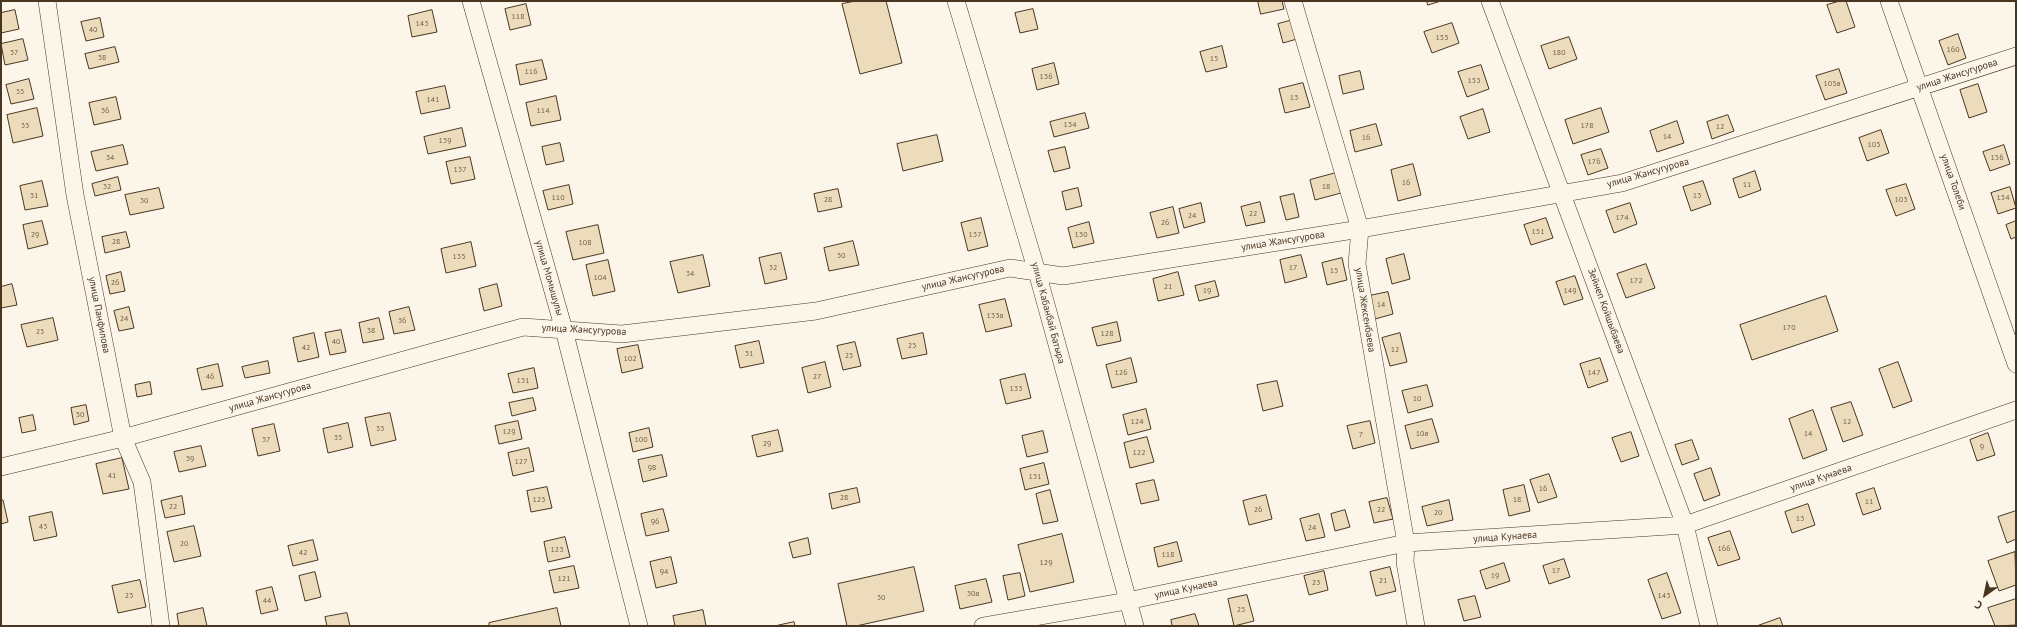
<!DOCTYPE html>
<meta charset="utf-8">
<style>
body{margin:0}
#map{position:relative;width:2017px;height:627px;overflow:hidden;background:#fbf6e9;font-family:"PT Sans",sans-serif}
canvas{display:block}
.frame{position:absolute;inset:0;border:2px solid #4a3520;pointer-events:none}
.north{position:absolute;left:1965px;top:575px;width:40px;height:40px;-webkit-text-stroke:3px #fbf6e9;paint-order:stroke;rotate:213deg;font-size:11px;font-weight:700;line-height:16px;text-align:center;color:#4a3520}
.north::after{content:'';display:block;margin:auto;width:14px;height:18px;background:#4a3520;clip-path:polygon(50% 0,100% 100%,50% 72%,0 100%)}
</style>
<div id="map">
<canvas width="2017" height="627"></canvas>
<div class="frame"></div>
<div class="north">С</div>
</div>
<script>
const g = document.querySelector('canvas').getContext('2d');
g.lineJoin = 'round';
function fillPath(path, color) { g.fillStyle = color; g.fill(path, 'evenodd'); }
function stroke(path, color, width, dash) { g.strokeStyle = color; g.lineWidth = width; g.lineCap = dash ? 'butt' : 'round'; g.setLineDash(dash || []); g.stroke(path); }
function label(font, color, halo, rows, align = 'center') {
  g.font = font + ' "PT Sans",sans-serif'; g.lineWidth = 3; g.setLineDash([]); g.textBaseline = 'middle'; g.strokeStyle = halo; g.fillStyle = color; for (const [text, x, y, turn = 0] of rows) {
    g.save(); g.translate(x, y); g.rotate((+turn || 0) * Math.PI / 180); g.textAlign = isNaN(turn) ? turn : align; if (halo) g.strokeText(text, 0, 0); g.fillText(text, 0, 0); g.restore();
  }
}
const building = new Path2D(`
 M 856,1 L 886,1 L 902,63 L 860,74 L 842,4 Z
 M 1258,1 L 1282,1 L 1284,9 L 1261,14 Z
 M 1427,1 L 1441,1 L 1428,5 Z
 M 1840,1 L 1846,1 L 1855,27 L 1837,33 L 1827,5 Z
 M 526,4 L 531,25 L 510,30 L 505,9 Z
 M 1033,9 L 1038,29 L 1020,33 L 1015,13 Z
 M 15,10 L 19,29 L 1,33 L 1,13 Z
 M 432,10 L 437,32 L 412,37 L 408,16 Z
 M 100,18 L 104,37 L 86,41 L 81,22 Z
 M 1293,20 L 1297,39 L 1283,43 L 1278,24 Z
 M 1452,23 L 1459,43 L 1432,53 L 1424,32 Z
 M 1958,34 L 1966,58 L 1948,65 L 1939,41 Z
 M 1569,37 L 1577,59 L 1549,69 L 1541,46 Z
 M 23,39 L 28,60 L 5,65 L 1,44 Z
 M 1222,46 L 1227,67 L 1206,72 L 1200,52 Z
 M 115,47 L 119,62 L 89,69 L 85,54 Z
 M 542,60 L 547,79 L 520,85 L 516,65 Z
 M 1054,63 L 1059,84 L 1037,90 L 1032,69 Z
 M 1481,65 L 1489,89 L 1467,97 L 1458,72 Z
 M 1839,69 L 1847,93 L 1825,100 L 1816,76 Z
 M 1360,71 L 1364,89 L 1343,94 L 1339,76 Z
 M 29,79 L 34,99 L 11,104 L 6,85 Z
 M 1303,83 L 1310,107 L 1285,113 L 1279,89 Z
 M 1978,84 L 1987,112 L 1969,118 L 1960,90 Z
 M 445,86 L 450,108 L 421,114 L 416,92 Z
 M 556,96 L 561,120 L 531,126 L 526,103 Z
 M 116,97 L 121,119 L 94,125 L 89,103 Z
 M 37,108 L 43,136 L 13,143 L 7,115 Z
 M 1601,108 L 1609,132 L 1573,144 L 1565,120 Z
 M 1483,109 L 1490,132 L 1468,139 L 1460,117 Z
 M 1085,113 L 1089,128 L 1054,137 L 1050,122 Z
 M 1728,115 L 1734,131 L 1712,139 L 1707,122 Z
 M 1677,121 L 1684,143 L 1657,152 L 1650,131 Z
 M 1376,124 L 1382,145 L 1355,152 L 1350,131 Z
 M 462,128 L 466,146 L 428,154 L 424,137 Z
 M 1881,130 L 1889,153 L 1867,161 L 1859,138 Z
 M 937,135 L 943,161 L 903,171 L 897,144 Z
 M 560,143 L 564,161 L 546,165 L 542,147 Z
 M 123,145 L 128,164 L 96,171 L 91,152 Z
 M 2004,145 L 2010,164 L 1990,171 L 1983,152 Z
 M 1065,147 L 1070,168 L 1054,172 L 1048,151 Z
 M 1601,149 L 1608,168 L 1588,175 L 1581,155 Z
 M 470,157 L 475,179 L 451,184 L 446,162 Z
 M 1413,164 L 1421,195 L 1398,201 L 1391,170 Z
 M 1755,171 L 1761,190 L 1739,198 L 1733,179 Z
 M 1336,173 L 1341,193 L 1315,200 L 1310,180 Z
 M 118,177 L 121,190 L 95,196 L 92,184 Z
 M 42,181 L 48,206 L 25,210 L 20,186 Z
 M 1703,181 L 1711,204 L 1691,211 L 1683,187 Z
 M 1906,184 L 1915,209 L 1896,216 L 1886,190 Z
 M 569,185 L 573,204 L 548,210 L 543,191 Z
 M 2010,187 L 2016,208 L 1998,214 L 1991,193 Z
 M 159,188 L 164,208 L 130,215 L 125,195 Z
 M 1078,188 L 1082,206 L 1066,210 L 1062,192 Z
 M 838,189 L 842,207 L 818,212 L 814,194 Z
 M 1294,194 L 1299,217 L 1286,220 L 1280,197 Z
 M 1260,202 L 1265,222 L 1246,226 L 1241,207 Z
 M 1201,203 L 1205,222 L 1184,228 L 1179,209 Z
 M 1630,203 L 1637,224 L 1614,233 L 1606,211 Z
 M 1173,207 L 1179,233 L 1157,238 L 1150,213 Z
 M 981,218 L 988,246 L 968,251 L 961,223 Z
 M 1546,218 L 1553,238 L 1531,245 L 1524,225 Z
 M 42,221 L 48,244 L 28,249 L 23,225 Z
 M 2016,221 L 2016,237 L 2011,239 L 2006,225 Z
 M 1089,222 L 1094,243 L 1073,248 L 1068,228 Z
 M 598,225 L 604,253 L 573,260 L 566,232 Z
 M 126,232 L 130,247 L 105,253 L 102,237 Z
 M 853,241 L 859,265 L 829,271 L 824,248 Z
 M 471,242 L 476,266 L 446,273 L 441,249 Z
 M 781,253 L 787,279 L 765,284 L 759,258 Z
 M 1404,254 L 1410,279 L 1392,284 L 1386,259 Z
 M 703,255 L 710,286 L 678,293 L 670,262 Z
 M 1301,255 L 1307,277 L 1285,283 L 1280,260 Z
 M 1342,258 L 1347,280 L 1327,285 L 1322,263 Z
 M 608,260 L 615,291 L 593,296 L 586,265 Z
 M 1646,264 L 1655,288 L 1626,298 L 1617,274 Z
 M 121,272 L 125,291 L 110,294 L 106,276 Z
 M 1178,272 L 1184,295 L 1158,301 L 1153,279 Z
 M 1575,276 L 1583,299 L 1564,305 L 1556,282 Z
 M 1215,281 L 1219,296 L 1199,301 L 1195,286 Z
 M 12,284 L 17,305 L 1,308 L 1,287 Z
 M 497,284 L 502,306 L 484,311 L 479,289 Z
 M 1388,292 L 1393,314 L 1375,319 L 1369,296 Z
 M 1826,296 L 1838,331 L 1752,360 L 1740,325 Z
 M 1005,299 L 1012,326 L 986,332 L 979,305 Z
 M 129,307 L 134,328 L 119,331 L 114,311 Z
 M 409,307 L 415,330 L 394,334 L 389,312 Z
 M 53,318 L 58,340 L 27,347 L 21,325 Z
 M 379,318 L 384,339 L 363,343 L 359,323 Z
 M 1117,322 L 1121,341 L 1097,346 L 1092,328 Z
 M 341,330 L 346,352 L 330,355 L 325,333 Z
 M 314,333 L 319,357 L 298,362 L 293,338 Z
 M 923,333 L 927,354 L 902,359 L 897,339 Z
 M 1400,333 L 1407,362 L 1390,366 L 1382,338 Z
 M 759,341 L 764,363 L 740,368 L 735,346 Z
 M 855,342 L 861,366 L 843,370 L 837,346 Z
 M 638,345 L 643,368 L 622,373 L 617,349 Z
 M 1131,358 L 1137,382 L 1112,388 L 1106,365 Z
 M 1600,358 L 1608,381 L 1588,388 L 1580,364 Z
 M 268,361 L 270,373 L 245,378 L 242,367 Z
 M 825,362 L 831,387 L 808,393 L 802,368 Z
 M 1898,362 L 1912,401 L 1893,408 L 1879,369 Z
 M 218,364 L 223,386 L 202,390 L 197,369 Z
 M 534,368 L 538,388 L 513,393 L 508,374 Z
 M 1025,374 L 1031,398 L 1006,404 L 1000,380 Z
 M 1277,381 L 1283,406 L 1263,411 L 1257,385 Z
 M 150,382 L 152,394 L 137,397 L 135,385 Z
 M 1427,385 L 1433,406 L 1408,413 L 1402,391 Z
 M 533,398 L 536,410 L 512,416 L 509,403 Z
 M 1851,402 L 1863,435 L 1843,442 L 1831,408 Z
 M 86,405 L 89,421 L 74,425 L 71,408 Z
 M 1146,409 L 1151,429 L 1128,435 L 1123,415 Z
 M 1813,410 L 1827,450 L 1803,459 L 1789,419 Z
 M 390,413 L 396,440 L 371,446 L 365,418 Z
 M 33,415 L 36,430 L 22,433 L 19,418 Z
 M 1432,419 L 1439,442 L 1411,449 L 1405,426 Z
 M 518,421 L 522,439 L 499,444 L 495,426 Z
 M 1370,421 L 1375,443 L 1353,449 L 1347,426 Z
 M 348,423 L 353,447 L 328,453 L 323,429 Z
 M 274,424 L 280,451 L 258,456 L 252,429 Z
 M 649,428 L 653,447 L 633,452 L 629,433 Z
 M 778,430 L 783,451 L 757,457 L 752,436 Z
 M 1043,431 L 1048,452 L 1027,457 L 1022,436 Z
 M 1631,432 L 1639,456 L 1621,462 L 1612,438 Z
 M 1988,433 L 1995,455 L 1977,461 L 1970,440 Z
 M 1147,437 L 1154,462 L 1130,468 L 1124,443 Z
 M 1692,440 L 1699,459 L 1682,465 L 1675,445 Z
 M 201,446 L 206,466 L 179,472 L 174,452 Z
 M 529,448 L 534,471 L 513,476 L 508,453 Z
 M 662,455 L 667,476 L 643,482 L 638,460 Z
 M 122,458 L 129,489 L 103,494 L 96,464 Z
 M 1044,463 L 1049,484 L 1025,490 L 1020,469 Z
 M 1711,468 L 1720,495 L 1704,501 L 1694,474 Z
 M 1549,474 L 1557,497 L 1538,503 L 1530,480 Z
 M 1154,480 L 1159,500 L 1141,504 L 1136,484 Z
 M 1524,485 L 1530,511 L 1509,516 L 1503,490 Z
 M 547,487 L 552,508 L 531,512 L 527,491 Z
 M 857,488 L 860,502 L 832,509 L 829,494 Z
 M 1874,488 L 1881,509 L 1863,515 L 1856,494 Z
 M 1050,490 L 1058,521 L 1043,524 L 1036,494 Z
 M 1266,495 L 1272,519 L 1249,525 L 1243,501 Z
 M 182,496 L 185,514 L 165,518 L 161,501 Z
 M 1387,498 L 1393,519 L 1374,523 L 1369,502 Z
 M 1,500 L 3,500 L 8,522 L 1,524 Z
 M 1449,500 L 1453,520 L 1427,526 L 1422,507 Z
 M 1808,504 L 1815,525 L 1792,533 L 1785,512 Z
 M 663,509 L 669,531 L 646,536 L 641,514 Z
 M 1345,510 L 1350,527 L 1335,531 L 1331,514 Z
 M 2016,511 L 2016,539 L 2007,543 L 1998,517 Z
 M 52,512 L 57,536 L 34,541 L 29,517 Z
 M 1319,514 L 1325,537 L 1306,541 L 1300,519 Z
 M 194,526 L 201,556 L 174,562 L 167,532 Z
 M 1730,531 L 1740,559 L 1718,566 L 1708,538 Z
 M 1062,534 L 1074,582 L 1030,592 L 1018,545 Z
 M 565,537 L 570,557 L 548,562 L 544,542 Z
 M 808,538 L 811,554 L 793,558 L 789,543 Z
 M 313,540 L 318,560 L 293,566 L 288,546 Z
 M 1177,542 L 1182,561 L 1158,567 L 1154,548 Z
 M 2015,552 L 2016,585 L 1999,591 L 1988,561 Z
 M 671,557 L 677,583 L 656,588 L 650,562 Z
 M 1564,559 L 1570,577 L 1549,584 L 1543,566 Z
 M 1504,563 L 1510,581 L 1486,589 L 1480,571 Z
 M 574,566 L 579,588 L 554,593 L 549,571 Z
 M 914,567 L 924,611 L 856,626 L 847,626 L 838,584 Z
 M 1390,567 L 1396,591 L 1376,596 L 1370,572 Z
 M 1324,571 L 1328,590 L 1309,595 L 1304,576 Z
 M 315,572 L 321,597 L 305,601 L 299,576 Z
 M 1020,573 L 1025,596 L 1008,600 L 1003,576 Z
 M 1667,573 L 1681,613 L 1662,619 L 1648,580 Z
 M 986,579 L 992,602 L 960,609 L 955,586 Z
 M 140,580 L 146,607 L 118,613 L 112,586 Z
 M 272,587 L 278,610 L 261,614 L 256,591 Z
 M 1247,595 L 1254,621 L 1234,626 L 1228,599 Z
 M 1475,596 L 1481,617 L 1464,621 L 1458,600 Z
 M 2016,599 L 2016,625 L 1995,626 L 1988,608 Z
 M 203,608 L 207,626 L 179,626 L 177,614 Z
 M 557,608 L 561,626 L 489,626 L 489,623 Z
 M 703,610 L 706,626 L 675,626 L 673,616 Z
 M 347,613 L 350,626 L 327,626 L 325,617 Z
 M 1195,614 L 1199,626 L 1172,626 L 1171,620 Z
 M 1780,618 L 1783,626 L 1757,626 Z
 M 794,622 L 795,626 L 775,626 Z`);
fillPath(building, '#ecdcbc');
stroke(building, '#4a3520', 1);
const minor = new Path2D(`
 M 47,1 L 75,195 L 123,438 L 142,482 L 161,626
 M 471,1 L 564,330 L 639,626
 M 956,1 L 1037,272 L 1135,626
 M 1293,1 L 1360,229 L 1357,264 L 1406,543 L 1405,562 L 1416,626
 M 1490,1 L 1685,525 L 1709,626
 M 1889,1 L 2016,364
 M 1,467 L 123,438 L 523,327 L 622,334 L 816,311 L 1010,268 L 1063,276 L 1360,229 L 1622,183 L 2016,56
 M 983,626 L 1127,601 L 1406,543 L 1685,525 L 2016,410`);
stroke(minor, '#4a3520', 18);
stroke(minor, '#fbf6e9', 17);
label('8px', '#725f47', null, [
 ["118",518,17],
 ["143",422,24],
 ["40",93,30],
 ["155",1442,38],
 ["160",1953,50],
 ["37",14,53],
 ["180",1559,53],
 ["38",102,58],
 ["15",1214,59],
 ["116",531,72],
 ["136",1046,77],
 ["153",1474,81],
 ["105а",1832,84],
 ["35",20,92],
 ["13",1294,98],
 ["141",433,100],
 ["36",105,111],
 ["114",543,111],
 ["134",1070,125],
 ["33",25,126],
 ["178",1587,126],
 ["12",1720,127],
 ["14",1667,137],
 ["16",1366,138],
 ["139",445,141],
 ["105",1874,145],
 ["34",110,158],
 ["156",1997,158],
 ["176",1594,162],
 ["137",460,170],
 ["16",1406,183],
 ["11",1747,185],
 ["32",107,187],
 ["18",1326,187],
 ["31",34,196],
 ["13",1697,196],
 ["110",558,198],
 ["154",2003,198],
 ["28",828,200],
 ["103",1901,200],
 ["30",144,201],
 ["22",1253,214],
 ["24",1192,216],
 ["174",1622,218],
 ["26",1165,223],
 ["151",1538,232],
 ["29",35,235],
 ["137",975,235],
 ["130",1081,235],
 ["28",116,242],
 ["108",585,243],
 ["30",841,256],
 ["135",459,257],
 ["32",773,268],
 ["17",1293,268],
 ["15",1334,271],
 ["34",690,274],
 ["104",600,278],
 ["172",1636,281],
 ["26",115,283],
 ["21",1168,287],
 ["19",1207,291],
 ["149",1570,291],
 ["14",1381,305],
 ["133а",995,316],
 ["24",124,319],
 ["36",402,321],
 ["170",1789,328],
 ["38",371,331],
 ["25",40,332],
 ["128",1107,334],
 ["40",336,342],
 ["23",912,346],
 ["42",306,348],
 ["12",1395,350],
 ["31",749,354],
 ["25",849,356],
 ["102",630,359],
 ["126",1121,373],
 ["147",1594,373],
 ["46",210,377],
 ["27",817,377],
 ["131",523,381],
 ["133",1016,389],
 ["10",1417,399],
 ["50",80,415],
 ["124",1137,422],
 ["12",1847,422],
 ["33",380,429],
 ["129",509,432],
 ["10а",1422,434],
 ["14",1808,434],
 ["7",1361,435],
 ["35",338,438],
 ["37",266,440],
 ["100",641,440],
 ["29",767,444],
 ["9",1982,447],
 ["122",1139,453],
 ["39",190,459],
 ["127",521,462],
 ["98",652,468],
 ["41",112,476],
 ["131",1035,477],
 ["16",1543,489],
 ["28",844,498],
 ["125",539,500],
 ["18",1517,500],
 ["11",1869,502],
 ["22",173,507],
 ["26",1258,510],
 ["22",1381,510],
 ["20",1438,513],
 ["13",1800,519],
 ["96",655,522],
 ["43",43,527],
 ["24",1312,528],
 ["20",184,544],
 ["166",1724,549],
 ["123",557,550],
 ["42",303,553],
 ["118",1168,555],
 ["129",1046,563],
 ["17",1556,571],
 ["94",664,572],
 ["19",1495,576],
 ["121",564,579],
 ["21",1383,581],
 ["23",1316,583],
 ["30а",973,594],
 ["23",129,596],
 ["143",1664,596],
 ["30",881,598],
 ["44",267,601],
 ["25",1241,610]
]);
label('10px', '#4a3520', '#fbf6e9', [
 ["улица Жансугурова",1957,75,-18],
 ["улица Жансугурова",1648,173,-16],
 ["улица Толеби",1953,182,71],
 ["улица Жансугурова",1283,241,-9],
 ["улица Момышулы",549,278,74],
 ["улица Жансугурова",963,278,-13],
 ["улица Жексенбаева",1365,310,81],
 ["Зейнеп Койшыбаева",1606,311,70],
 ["улица Кабанбай Батыра",1048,313,75],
 ["улица Панфилова",99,315,79],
 ["улица Жансугурова",584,330,3],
 ["улица Жансугурова",270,397,-16],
 ["улица Кунаева",1821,478,-19],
 ["улица Кунаева",1505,537,-4],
 ["улица Кунаева",1186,589,-12]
]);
</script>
